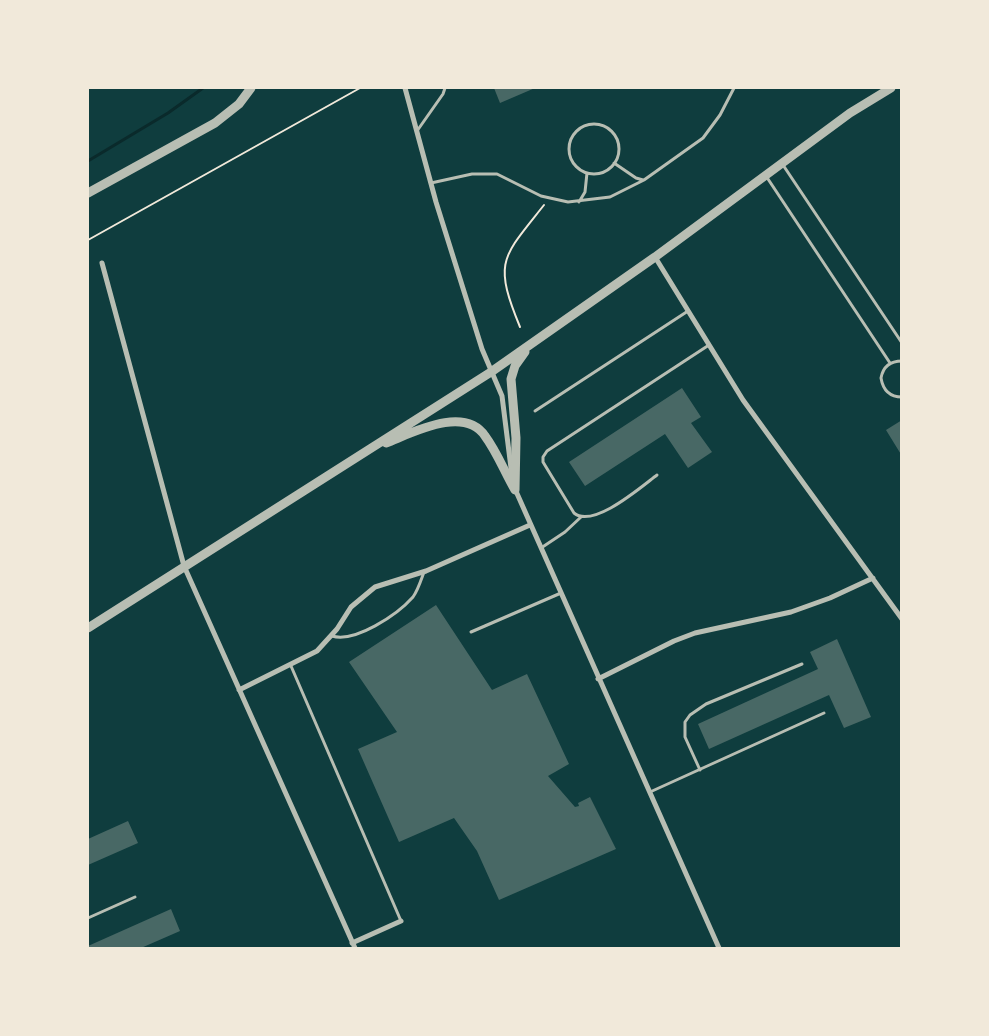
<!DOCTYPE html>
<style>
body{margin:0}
#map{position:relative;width:989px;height:1036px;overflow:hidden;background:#0f3d3e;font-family:Manrope,sans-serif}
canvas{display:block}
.frame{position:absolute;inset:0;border:89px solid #f1e9da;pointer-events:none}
</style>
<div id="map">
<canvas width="989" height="1036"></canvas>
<div class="frame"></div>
</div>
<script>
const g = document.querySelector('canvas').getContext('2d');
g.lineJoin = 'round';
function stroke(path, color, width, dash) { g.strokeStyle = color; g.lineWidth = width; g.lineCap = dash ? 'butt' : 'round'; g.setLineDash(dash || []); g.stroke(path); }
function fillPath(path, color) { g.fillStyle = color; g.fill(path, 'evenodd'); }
stroke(new Path2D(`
 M 88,161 L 168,113 L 203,88`), '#0a2a2b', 3);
fillPath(new Path2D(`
 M 494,88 L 535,88 L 500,103 Z
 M 682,388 L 701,417 L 691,423 L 712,452 L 688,468 L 665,434 L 585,486 L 569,462 Z
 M 902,420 L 902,456 L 886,430 Z
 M 436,605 L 492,690 L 527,674 L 569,764 L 548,776 L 575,807 L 579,806 L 578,803 L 590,797 L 616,849 L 499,900 L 477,851 L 454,818 L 399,842 L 358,749 L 397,732 L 349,662 Z
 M 837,639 L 871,717 L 844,728 L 829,695 L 709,749 L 698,724 L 818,669 L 810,652 Z
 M 128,821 L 138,843 L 88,865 L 88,839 Z
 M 171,909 L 180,931 L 141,948 L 88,948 L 88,946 Z`), '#486865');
stroke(new Path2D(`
 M 88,240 L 360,88
 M 520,327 C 493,261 502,258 544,205`), '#f1e9da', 2);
stroke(new Path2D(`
 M569 149a25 25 0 1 1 50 0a25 25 0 1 1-50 0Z
 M 417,131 L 443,94 L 445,88
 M 614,163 L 636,178 L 643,180
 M 783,165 L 902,343
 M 766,176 L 890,363
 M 431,183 L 472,174 L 497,174 L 541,196 L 568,202 L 610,197 L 644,180 L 703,138 L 720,115 L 734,88
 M 579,202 L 585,192 L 587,173
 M 902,361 C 890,361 883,367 881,378 C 883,390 889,397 902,397
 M 535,411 L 688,311
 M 657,475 C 641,487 593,529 574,513 L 543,462 L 543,457 L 547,451 L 709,345
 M 541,548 L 565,532 L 581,517
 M 471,632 L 561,593
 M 332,636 C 355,643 397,615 413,597 C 418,590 421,580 424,572
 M 291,666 L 401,921
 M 700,770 L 685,737 L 685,722 L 690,715 L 706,704 L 802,664
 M 650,792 L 824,713
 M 88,918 L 135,897`), '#b8beb3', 3);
stroke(new Path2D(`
 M 405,88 L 436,202 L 482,349 L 502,396 L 512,476
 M 655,257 L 743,400 L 902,619
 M 102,263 L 184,566 L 355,948
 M 515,489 L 719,948
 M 598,679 L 674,641 L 695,633 L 791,612 L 830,598 L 873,578
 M 239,690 L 317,651 L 337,629 L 351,607 L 375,587 L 426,571 L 530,525
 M 352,943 L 401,921`), '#b8beb3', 5);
stroke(new Path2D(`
 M 88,193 L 215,123 L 239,104 L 251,88
 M 386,443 C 412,433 464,405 485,436 C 497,452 505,473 515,490
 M 515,490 L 516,438 L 511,379 L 515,366 L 525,352
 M 88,628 L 491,372 L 655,257 L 850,113 L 891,88`), '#b8beb3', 9);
</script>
